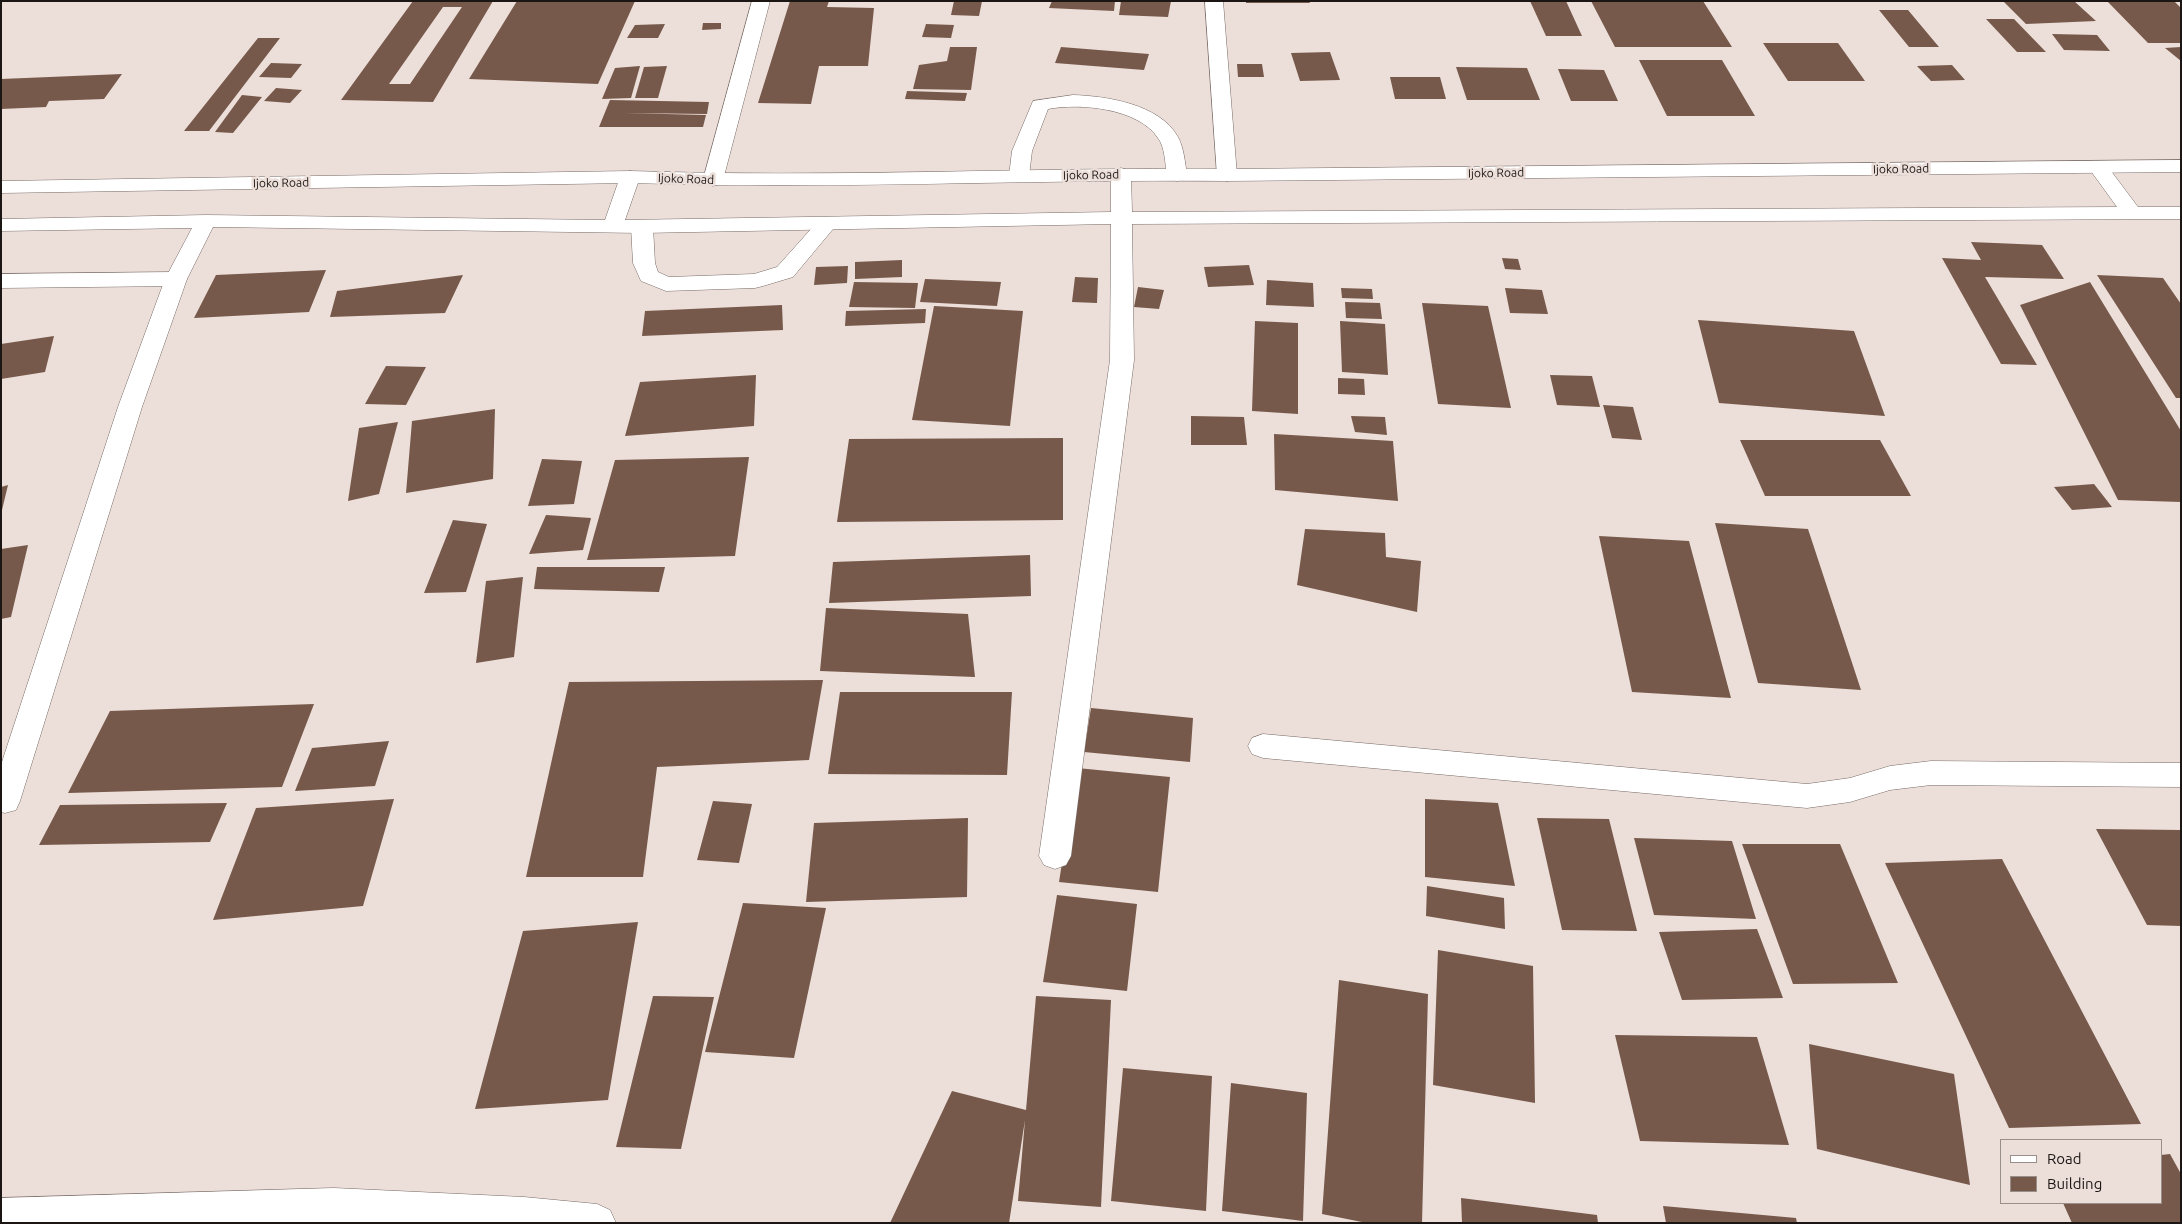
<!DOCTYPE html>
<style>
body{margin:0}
#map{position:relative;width:2182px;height:1224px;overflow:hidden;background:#ecded8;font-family:Ubuntu,sans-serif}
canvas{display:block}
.frame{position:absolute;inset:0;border:2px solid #1b1614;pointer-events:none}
.legend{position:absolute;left:2000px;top:1139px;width:162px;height:65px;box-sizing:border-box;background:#ecded8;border:1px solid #988e8a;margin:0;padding:6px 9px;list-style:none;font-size:15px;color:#1b1614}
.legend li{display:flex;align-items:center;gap:10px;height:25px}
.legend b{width:25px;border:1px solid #988e8a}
</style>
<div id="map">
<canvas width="2182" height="1224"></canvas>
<div class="frame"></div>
<ul class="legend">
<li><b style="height:6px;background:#fff"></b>Road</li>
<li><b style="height:14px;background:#76594b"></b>Building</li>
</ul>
</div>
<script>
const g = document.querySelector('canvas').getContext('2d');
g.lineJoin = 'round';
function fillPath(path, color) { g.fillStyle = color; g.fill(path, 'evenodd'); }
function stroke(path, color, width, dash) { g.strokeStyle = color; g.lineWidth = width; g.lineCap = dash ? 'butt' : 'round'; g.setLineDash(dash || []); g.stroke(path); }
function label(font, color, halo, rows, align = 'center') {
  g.font = font + ' Ubuntu,sans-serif'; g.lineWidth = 5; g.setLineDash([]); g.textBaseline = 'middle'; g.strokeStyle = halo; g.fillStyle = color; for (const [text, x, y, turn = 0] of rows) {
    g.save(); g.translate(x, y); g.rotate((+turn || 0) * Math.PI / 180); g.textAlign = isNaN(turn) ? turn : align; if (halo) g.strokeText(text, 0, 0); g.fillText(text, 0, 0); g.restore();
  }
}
fillPath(new Path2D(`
 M 413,1 L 493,1 L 433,102 L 341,100 ZM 443,7 L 462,7 L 410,84 L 389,84 Z
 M 517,1 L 635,1 L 598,84 L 469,79 Z
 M 790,1 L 829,1 L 827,7 L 874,8 L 868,66 L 819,66 L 811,104 L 758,103 Z
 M 954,1 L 982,1 L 979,16 L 951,15 Z
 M 1052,1 L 1115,1 L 1114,11 L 1049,8 Z
 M 1121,1 L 1171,1 L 1168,17 L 1119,15 Z
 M 1246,1 L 1309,1 L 1310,3 L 1246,3 Z
 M 1530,1 L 1566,1 L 1582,36 L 1546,36 Z
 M 1591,1 L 1703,1 L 1732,47 L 1615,47 Z
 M 2003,1 L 2074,1 L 2096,21 L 2026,24 Z
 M 2107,1 L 2174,1 L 2181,8 L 2181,43 L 2148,43 Z
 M 1879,10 L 1908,10 L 1939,47 L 1909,47 Z
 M 1986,19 L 2014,19 L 2046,52 L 2017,52 Z
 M 703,23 L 721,23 L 721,29 L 702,30 Z
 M 665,24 L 658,38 L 627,38 L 635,25 Z
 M 926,24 L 954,25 L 951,38 L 922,37 Z
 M 2052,34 L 2097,35 L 2110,51 L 2064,50 Z
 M 258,38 L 280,38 L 209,131 L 184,131 Z
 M 1763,43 L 1838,43 L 1865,81 L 1788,81 Z
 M 950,47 L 977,47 L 971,90 L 913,89 L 919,65 L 947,61 Z
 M 1061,47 L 1149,54 L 1144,70 L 1055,63 Z
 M 2181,47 L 2181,61 L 2165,48 Z
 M 1330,52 L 1340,80 L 1300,81 L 1291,53 Z
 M 1639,60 L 1722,60 L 1755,116 L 1667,116 Z
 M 271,63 L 302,64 L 291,78 L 259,77 Z
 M 1237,64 L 1262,64 L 1264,77 L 1238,77 Z
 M 1952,65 L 1965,80 L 1931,81 L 1917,66 Z
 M 640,66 L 631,98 L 602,99 L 615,68 Z
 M 667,66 L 658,98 L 635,98 L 644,67 Z
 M 1456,67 L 1527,68 L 1540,100 L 1467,100 Z
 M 1558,69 L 1604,70 L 1618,101 L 1571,101 Z
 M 122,74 L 104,99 L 49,101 L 46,107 L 1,109 L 1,79 Z
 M 1390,77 L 1440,77 L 1446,99 L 1395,99 Z
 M 276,88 L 302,90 L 290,103 L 264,101 Z
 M 907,91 L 967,93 L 965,101 L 905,99 Z
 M 242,95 L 262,97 L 233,133 L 215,132 Z
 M 610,100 L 709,102 L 707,114 L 624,113 L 706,115 L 703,127 L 599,127 Z
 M 1971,242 L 2042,245 L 2064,279 L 1985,277 L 2037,365 L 2001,364 L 1942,258 L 1981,260 Z
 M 1502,258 L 1518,259 L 1521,270 L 1505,269 Z
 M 902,260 L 902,277 L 855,279 L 855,262 Z
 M 1249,265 L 1254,285 L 1208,287 L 1204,267 Z
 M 848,266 L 847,283 L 814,285 L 816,267 Z
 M 326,270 L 309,312 L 194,318 L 216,275 Z
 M 463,275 L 445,313 L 330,317 L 337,291 Z
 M 2097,275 L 2163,278 L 2181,304 L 2181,398 L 2176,398 Z
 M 1075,277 L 1098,278 L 1097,303 L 1072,302 Z
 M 925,279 L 1001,282 L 997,306 L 920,302 Z
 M 1267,280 L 1313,283 L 1314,307 L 1266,305 Z
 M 854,282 L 918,283 L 915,308 L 849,307 Z
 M 2090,282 L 2181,431 L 2181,502 L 2118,500 L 2020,305 Z
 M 1138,287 L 1164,290 L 1159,309 L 1134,307 Z
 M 1341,288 L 1372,289 L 1373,299 L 1342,298 Z
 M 1505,288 L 1542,290 L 1548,314 L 1510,313 Z
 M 1345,302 L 1380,303 L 1382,319 L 1346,318 Z
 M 1422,303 L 1488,306 L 1511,408 L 1438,404 Z
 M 782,305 L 783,330 L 642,336 L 645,311 Z
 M 934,306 L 1023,311 L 1010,426 L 912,420 Z
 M 926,309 L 925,323 L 845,326 L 846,311 Z
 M 1698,320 L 1854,331 L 1885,416 L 1719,403 Z
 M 1255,321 L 1298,323 L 1298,414 L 1252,411 Z
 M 1340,321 L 1385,324 L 1388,375 L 1342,372 Z
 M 54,336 L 45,372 L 1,379 L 1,344 Z
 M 386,366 L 426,367 L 406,405 L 365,404 Z
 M 756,375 L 754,426 L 625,436 L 640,382 Z
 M 1550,375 L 1592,376 L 1600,407 L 1557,405 Z
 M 1338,378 L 1364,379 L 1365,395 L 1338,394 Z
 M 1603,405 L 1633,407 L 1642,440 L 1612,438 Z
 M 495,409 L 493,479 L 406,493 L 412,421 Z
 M 1191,416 L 1244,417 L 1247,445 L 1191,445 Z
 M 1351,416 L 1385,417 L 1387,435 L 1355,432 Z
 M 398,422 L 379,494 L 348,501 L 359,428 Z
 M 1274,434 L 1393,441 L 1398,501 L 1275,490 Z
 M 1063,438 L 1063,520 L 837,522 L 849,439 Z
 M 1740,440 L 1880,440 L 1911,496 L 1765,496 Z
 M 749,457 L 735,556 L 587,560 L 615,460 Z
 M 542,459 L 582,461 L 574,504 L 528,506 Z
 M 2094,484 L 2112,507 L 2072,510 L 2054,487 Z
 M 8,485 L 2,510 L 1,509 L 1,487 Z
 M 546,515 L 591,518 L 583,550 L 529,554 Z
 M 453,520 L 487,524 L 466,592 L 424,593 Z
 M 1715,523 L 1808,529 L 1861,690 L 1758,683 Z
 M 1305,529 L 1385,533 L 1386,557 L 1421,561 L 1417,612 L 1297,585 Z
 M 1599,536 L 1689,541 L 1731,698 L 1632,692 Z
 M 28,545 L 11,617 L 1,619 L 1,549 Z
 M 1030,555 L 1031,596 L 829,603 L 833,562 Z
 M 537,567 L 665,567 L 659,592 L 534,589 Z
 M 523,577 L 514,657 L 476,663 L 486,581 Z
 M 826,608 L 968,614 L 975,677 L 820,671 Z
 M 823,680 L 809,760 L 657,767 L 643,877 L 526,877 L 569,682 Z
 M 840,692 L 1012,692 L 1007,775 L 828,774 Z
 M 314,704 L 282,787 L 68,793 L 110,711 Z
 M 1091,708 L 1193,718 L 1190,762 L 1084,752 Z
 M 389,741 L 375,786 L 295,791 L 312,748 Z
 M 1077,768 L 1170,777 L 1158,892 L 1059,882 Z
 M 394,799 L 363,906 L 213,920 L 256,808 Z
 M 1425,799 L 1498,803 L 1515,886 L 1425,877 Z
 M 713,801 L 752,804 L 739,863 L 697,860 Z
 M 227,803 L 210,842 L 39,845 L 60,805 Z
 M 968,818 L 967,897 L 806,902 L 814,823 Z
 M 1537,818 L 1609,819 L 1637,931 L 1562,930 Z
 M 2096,829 L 2181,830 L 2181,926 L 2147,925 Z
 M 1634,838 L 1732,841 L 1756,919 L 1654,915 Z
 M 1742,844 L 1840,844 L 1898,983 L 1793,984 Z
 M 2002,859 L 2141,1124 L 2009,1128 L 1885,863 Z
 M 1427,886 L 1504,898 L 1505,929 L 1426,916 Z
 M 1057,895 L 1137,904 L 1127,991 L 1043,982 Z
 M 743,903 L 826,908 L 794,1058 L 705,1052 Z
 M 638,922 L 608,1100 L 475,1109 L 523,931 Z
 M 1757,929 L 1783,998 L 1682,1000 L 1659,932 Z
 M 1438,950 L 1533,966 L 1535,1103 L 1433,1085 Z
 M 1339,980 L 1428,994 L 1422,1223 L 1367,1223 L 1322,1214 Z
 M 653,996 L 714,997 L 681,1149 L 616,1147 Z
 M 1036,996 L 1111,1000 L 1101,1207 L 1018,1201 L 1025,1120 L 1009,1223 L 890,1223 L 952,1091 L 1026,1110 Z
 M 1615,1035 L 1757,1037 L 1789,1145 L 1640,1141 Z
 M 1809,1044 L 1954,1074 L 1970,1185 L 1817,1149 Z
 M 1123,1068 L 1212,1076 L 1206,1211 L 1111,1201 Z
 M 1231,1083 L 1307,1093 L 1303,1221 L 1222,1211 Z
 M 2170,1154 L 2181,1174 L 2181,1223 L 2072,1223 L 2063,1203 L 2161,1203 L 2161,1155 Z
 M 1461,1198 L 1597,1215 L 1598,1223 L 1462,1223 Z
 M 1663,1206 L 1796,1218 L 1797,1223 L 1666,1223 Z`), '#76594b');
const lane = new Path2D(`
 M 1073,95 C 1106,96 1160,104 1178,137 C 1184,148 1185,163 1187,175 L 1184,179 L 1177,181 L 1170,179 L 1167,175 C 1165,164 1165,147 1158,138 C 1138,108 1080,103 1048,109 L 1032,151 L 1029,176 L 1026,180 L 1019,182 L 1012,180 L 1009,176 L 1012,151 L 1033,101 Z
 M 827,217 L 834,219 L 838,223 L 793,277 L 763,286 L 755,288 L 666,291 L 641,281 L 633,263 L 631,227 L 635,223 L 642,221 L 649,223 L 653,227 L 655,263 L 658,272 L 669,277 L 754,274 L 777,267 L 820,219 Z
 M 176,272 L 184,274 L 187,279 L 184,284 L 176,286 L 1,288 L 1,274 Z`);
const street = new Path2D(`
 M 752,1 L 770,1 L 723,180 L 720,184 L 713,186 L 706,184 L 703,180 Z
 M 1205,1 L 1223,1 L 1237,175 L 1234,179 L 1227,181 L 1220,179 L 1217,175 Z
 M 2098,161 L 2105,163 L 2138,207 L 2181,207 L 2181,219 L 1132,224 L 1134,360 L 1071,856 L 1066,865 L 1055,869 L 1044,865 L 1039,856 L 1110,360 L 1111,224 L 642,233 L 213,227 L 187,279 L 142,407 L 20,801 L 16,810 L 5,813 L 1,812 L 1,765 L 118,407 L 165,279 L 192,228 L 1,231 L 1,219 L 206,215 L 605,220 L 620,177 L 623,173 L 630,171 L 637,173 L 640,177 L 625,220 L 1111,212 L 1111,174 L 1114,170 L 1121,168 L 1128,170 L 1131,174 L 1132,212 L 2117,207 L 2088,167 L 2091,163 Z
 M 1263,734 L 1807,784 L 1850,778 L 1890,766 L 1931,761 L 2181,763 L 2181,787 L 1931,785 L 1890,790 L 1850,802 L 1807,808 L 1263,758 L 1252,754 L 1248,746 L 1252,738 Z
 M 334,1188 L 524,1197 L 597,1204 L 610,1210 L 616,1223 L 1,1223 L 1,1198 Z`);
const secondary = new Path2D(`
 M 2181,160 L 2181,172 L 1227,181 C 1028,179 829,190 630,183 L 1,193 L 1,181 L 630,171 C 829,178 1028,167 1227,169 Z`);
stroke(lane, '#776b66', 1);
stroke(street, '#776b66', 1);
stroke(secondary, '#776b66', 1);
fillPath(lane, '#fff');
fillPath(street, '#fff');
fillPath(secondary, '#fff');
label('12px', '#1b1614', '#ecded8', [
 ["Ijoko Road",1901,169,-1],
 ["Ijoko Road",1496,173,-1],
 ["Ijoko Road",1091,175,-1],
 ["Ijoko Road",686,179,2],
 ["Ijoko Road",281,183,-1]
]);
</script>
